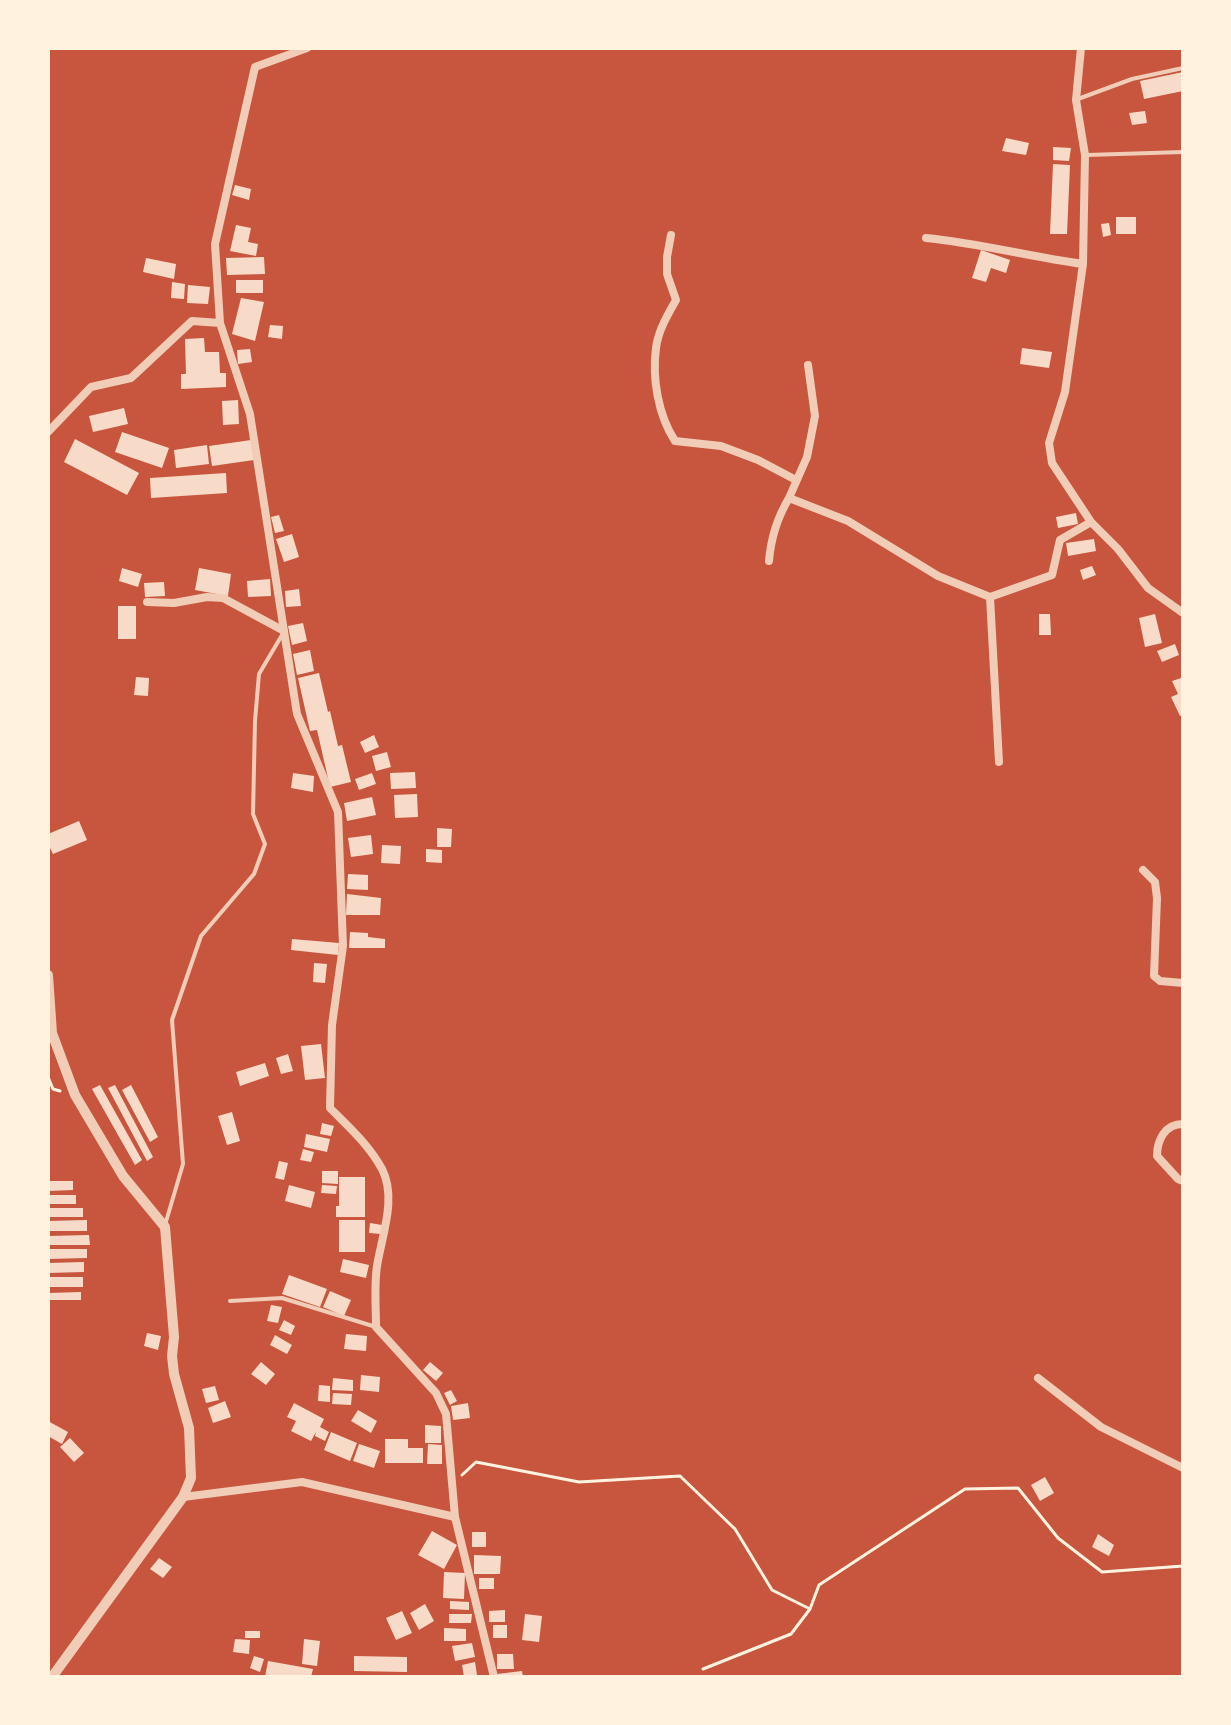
<!DOCTYPE html>
<style>
body{margin:0}
#map{position:relative;width:1231px;height:1725px;overflow:hidden;background:#c8553d;font-family:"Work Sans",sans-serif}
canvas{display:block}
.frame{position:absolute;inset:0;border:50px solid #fff3e0;pointer-events:none}
</style>
<div id="map">
<canvas width="1231" height="1725"></canvas>
<div class="frame"></div>
</div>
<script>
const g = document.querySelector('canvas').getContext('2d');
g.lineJoin = 'round';
function fillPath(path, color) { g.fillStyle = color; g.fill(path, 'evenodd'); }
function stroke(path, color, width, dash) { g.strokeStyle = color; g.lineWidth = width; g.lineCap = dash ? 'butt' : 'round'; g.setLineDash(dash || []); g.stroke(path); }
fillPath(new Path2D(`
 M 1183,72 L 1183,91 L 1144,99 L 1140,81 Z
 M 1145,111 L 1147,123 L 1132,125 L 1129,113 Z
 M 1006,138 L 1029,143 L 1026,155 L 1002,151 Z
 M 1053,147 L 1071,148 L 1069,161 L 1053,160 Z
 M 1053,164 L 1070,165 L 1067,234 L 1050,234 Z
 M 235,185 L 251,189 L 249,200 L 232,195 Z
 M 1116,217 L 1136,217 L 1136,234 L 1116,234 Z
 M 1109,223 L 1111,235 L 1103,237 L 1101,224 Z
 M 236,225 L 251,228 L 248,242 L 258,244 L 256,256 L 230,251 Z
 M 981,250 L 1010,260 L 1006,273 L 991,268 L 986,282 L 972,278 Z
 M 264,257 L 265,274 L 227,275 L 226,258 Z
 M 146,258 L 176,264 L 174,279 L 143,272 Z
 M 236,280 L 263,280 L 263,293 L 236,293 Z
 M 172,282 L 185,284 L 184,299 L 171,298 Z
 M 188,285 L 210,287 L 208,304 L 187,303 Z
 M 241,298 L 264,302 L 255,341 L 232,334 Z
 M 270,325 L 283,326 L 282,339 L 268,337 Z
 M 204,338 L 205,352 L 219,352 L 220,373 L 226,373 L 226,387 L 181,389 L 181,374 L 186,374 L 185,339 Z
 M 1022,348 L 1052,352 L 1049,368 L 1020,364 Z
 M 250,349 L 252,362 L 238,364 L 237,350 Z
 M 238,400 L 239,424 L 223,425 L 222,401 Z
 M 124,408 L 128,424 L 93,432 L 89,416 Z
 M 122,432 L 169,448 L 162,468 L 115,452 Z
 M 75,439 L 139,473 L 127,495 L 64,462 Z
 M 251,440 L 254,460 L 212,466 L 209,446 Z
 M 207,445 L 209,464 L 176,468 L 174,450 Z
 M 226,473 L 227,493 L 151,498 L 150,478 Z
 M 1076,513 L 1078,524 L 1058,528 L 1056,517 Z
 M 279,515 L 284,531 L 275,533 L 271,517 Z
 M 292,534 L 299,557 L 284,562 L 276,539 Z
 M 1094,539 L 1096,551 L 1068,556 L 1066,543 Z
 M 1092,566 L 1096,575 L 1083,580 L 1080,570 Z
 M 122,568 L 142,574 L 138,587 L 119,581 Z
 M 199,568 L 231,574 L 228,596 L 195,590 Z
 M 270,579 L 271,596 L 248,597 L 247,581 Z
 M 164,582 L 165,596 L 145,597 L 144,583 Z
 M 299,589 L 301,606 L 286,607 L 285,591 Z
 M 118,606 L 136,606 L 136,639 L 118,639 Z
 M 1039,614 L 1050,614 L 1051,635 L 1039,635 Z
 M 1155,614 L 1162,643 L 1145,647 L 1139,618 Z
 M 303,623 L 307,641 L 292,645 L 288,626 Z
 M 1175,644 L 1179,655 L 1162,662 L 1157,651 Z
 M 310,650 L 314,671 L 297,675 L 293,654 Z
 M 319,673 L 328,712 L 330,711 L 338,746 L 342,745 L 351,782 L 330,787 L 317,730 L 310,731 L 298,678 Z
 M 136,677 L 149,678 L 148,696 L 134,695 Z
 M 1181,678 L 1183,683 L 1183,715 L 1180,716 L 1171,697 L 1178,694 L 1172,681 Z
 M 374,735 L 379,747 L 365,753 L 360,742 Z
 M 387,752 L 391,767 L 376,771 L 372,756 Z
 M 415,772 L 416,788 L 391,789 L 390,773 Z
 M 293,773 L 314,776 L 313,792 L 291,788 Z
 M 372,773 L 376,784 L 359,790 L 355,779 Z
 M 417,794 L 418,817 L 395,818 L 394,795 Z
 M 372,797 L 376,815 L 347,821 L 344,803 Z
 M 79,821 L 87,840 L 53,854 L 48,844 L 48,834 Z
 M 437,828 L 452,829 L 451,847 L 437,847 Z
 M 371,835 L 373,854 L 351,857 L 348,838 Z
 M 382,845 L 401,846 L 400,864 L 381,863 Z
 M 426,849 L 442,850 L 442,863 L 426,862 Z
 M 348,874 L 368,875 L 368,890 L 347,889 Z
 M 347,894 L 381,898 L 380,915 L 346,915 Z
 M 350,932 L 368,933 L 368,937 L 385,939 L 385,948 L 349,948 Z
 M 292,939 L 339,943 L 338,955 L 291,950 Z
 M 314,963 L 327,964 L 325,983 L 313,982 Z
 M 321,1044 L 325,1078 L 305,1080 L 301,1046 Z
 M 288,1054 L 293,1071 L 281,1074 L 276,1058 Z
 M 265,1063 L 269,1076 L 240,1086 L 236,1072 Z
 M 100,1085 L 142,1160 L 135,1165 L 92,1089 Z
 M 115,1085 L 153,1157 L 147,1161 L 108,1088 Z
 M 131,1085 L 158,1137 L 150,1142 L 122,1090 Z
 M 232,1112 L 240,1141 L 227,1145 L 218,1116 Z
 M 322,1123 L 334,1126 L 331,1136 L 320,1134 Z
 M 306,1134 L 330,1139 L 327,1152 L 304,1147 Z
 M 303,1149 L 314,1152 L 311,1162 L 300,1160 Z
 M 279,1161 L 288,1163 L 284,1180 L 275,1178 Z
 M 322,1171 L 338,1171 L 338,1184 L 322,1183 Z
 M 339,1177 L 365,1177 L 365,1217 L 336,1217 L 336,1206 L 339,1206 Z
 M 48,1181 L 73,1181 L 73,1190 L 48,1191 Z
 M 289,1185 L 315,1192 L 311,1208 L 285,1201 Z
 M 322,1185 L 337,1186 L 336,1194 L 321,1193 Z
 M 48,1195 L 76,1195 L 76,1204 L 48,1204 Z
 M 48,1208 L 83,1208 L 83,1217 L 48,1217 Z
 M 87,1220 L 87,1231 L 48,1231 L 48,1221 Z
 M 339,1220 L 365,1220 L 365,1252 L 339,1252 Z
 M 370,1223 L 382,1225 L 381,1234 L 369,1233 Z
 M 89,1235 L 90,1245 L 48,1245 L 48,1236 Z
 M 48,1249 L 87,1249 L 87,1258 L 48,1259 Z
 M 343,1259 L 369,1265 L 366,1278 L 340,1272 Z
 M 84,1262 L 84,1272 L 48,1273 L 48,1263 Z
 M 289,1275 L 327,1289 L 320,1307 L 282,1294 Z
 M 48,1277 L 83,1277 L 83,1287 L 48,1287 Z
 M 330,1291 L 351,1300 L 344,1316 L 323,1307 Z
 M 81,1292 L 81,1300 L 48,1300 L 48,1293 Z
 M 271,1305 L 282,1307 L 278,1323 L 267,1321 Z
 M 284,1320 L 295,1326 L 291,1335 L 279,1330 Z
 M 147,1333 L 161,1336 L 158,1350 L 144,1346 Z
 M 346,1334 L 367,1336 L 366,1351 L 344,1349 Z
 M 275,1335 L 292,1345 L 287,1354 L 270,1345 Z
 M 261,1362 L 275,1374 L 266,1385 L 251,1374 Z
 M 430,1362 L 443,1373 L 436,1381 L 423,1370 Z
 M 361,1375 L 380,1377 L 379,1392 L 360,1390 Z
 M 333,1378 L 353,1380 L 353,1391 L 332,1390 Z
 M 319,1385 L 330,1386 L 330,1402 L 318,1401 Z
 M 215,1386 L 219,1400 L 206,1403 L 202,1389 Z
 M 451,1390 L 457,1401 L 450,1405 L 444,1393 Z
 M 333,1393 L 352,1394 L 351,1405 L 332,1404 Z
 M 225,1401 L 231,1417 L 213,1423 L 208,1408 Z
 M 294,1403 L 324,1419 L 320,1427 L 329,1432 L 325,1441 L 315,1436 L 316,1432 L 311,1441 L 291,1431 L 296,1421 L 287,1417 Z
 M 468,1403 L 470,1418 L 453,1420 L 451,1406 Z
 M 358,1410 L 377,1421 L 371,1433 L 351,1421 Z
 M 48,1421 L 68,1432 L 62,1444 L 48,1436 Z
 M 425,1425 L 441,1426 L 441,1443 L 425,1443 Z
 M 331,1432 L 357,1443 L 350,1461 L 324,1450 Z
 M 70,1438 L 84,1453 L 74,1462 L 60,1447 Z
 M 385,1439 L 408,1439 L 408,1448 L 423,1448 L 423,1463 L 385,1463 Z
 M 359,1444 L 380,1451 L 374,1468 L 353,1461 Z
 M 428,1444 L 442,1445 L 442,1464 L 427,1464 Z
 M 1045,1477 L 1054,1493 L 1040,1501 L 1031,1485 Z
 M 432,1531 L 457,1545 L 444,1569 L 418,1555 Z
 M 472,1532 L 486,1532 L 486,1547 L 472,1547 Z
 M 1098,1534 L 1114,1545 L 1109,1556 L 1092,1547 Z
 M 474,1555 L 501,1556 L 500,1574 L 474,1574 Z
 M 159,1558 L 172,1567 L 163,1578 L 150,1569 Z
 M 444,1572 L 465,1573 L 464,1599 L 443,1598 Z
 M 479,1578 L 494,1578 L 494,1589 L 479,1589 Z
 M 450,1601 L 469,1602 L 469,1610 L 450,1609 Z
 M 425,1604 L 434,1621 L 419,1630 L 410,1613 Z
 M 505,1610 L 505,1622 L 489,1622 L 489,1611 Z
 M 402,1611 L 412,1633 L 396,1640 L 386,1618 Z
 M 449,1614 L 472,1614 L 471,1623 L 449,1623 Z
 M 525,1614 L 542,1616 L 539,1642 L 522,1640 Z
 M 493,1625 L 507,1625 L 507,1638 L 493,1638 Z
 M 444,1628 L 466,1629 L 466,1641 L 444,1641 Z
 M 245,1631 L 260,1631 L 260,1638 L 245,1638 Z
 M 235,1639 L 250,1640 L 249,1654 L 233,1652 Z
 M 304,1639 L 320,1641 L 317,1666 L 302,1664 Z
 M 472,1643 L 475,1657 L 455,1661 L 452,1646 Z
 M 497,1654 L 513,1654 L 514,1669 L 497,1669 Z
 M 254,1656 L 264,1659 L 260,1672 L 250,1668 Z
 M 354,1656 L 407,1657 L 407,1672 L 354,1671 Z
 M 268,1661 L 313,1669 L 311,1677 L 265,1677 Z
 M 475,1662 L 477,1675 L 464,1677 L 462,1665 Z
 M 522,1671 L 523,1677 L 497,1677 L 497,1674 Z`), '#f7dbc8');
stroke(new Path2D(`
 M 48,1077 L 53,1089 L 60,1091
 M 462,1475 L 476,1462 L 579,1482 L 680,1476 L 735,1529 L 772,1590 L 810,1609
 M 703,1669 L 791,1634 L 810,1609 L 819,1585 L 965,1489 L 1018,1488 L 1058,1538 L 1102,1572 L 1183,1566`), '#fff3e0', 3);
stroke(new Path2D(`
 M 1078,99 L 1132,79 L 1183,68
 M 1087,155 L 1183,152
 M 165,1225 L 183,1164 L 172,1020 L 201,936 L 254,874 L 265,844 L 253,814 L 255,721 L 259,674 L 282,635
 M 230,1301 L 282,1298 L 376,1327`), '#f1ccb7', 4);
stroke(new Path2D(`
 M 1081,48 L 1076,100 L 1085,155 L 1083,264 L 1065,392 L 1049,443 L 1052,463 L 1091,522 L 1118,549 L 1148,588 L 1183,613
 M 671,235 L 667,257 L 667,274 L 676,300 C 668,314 658,331 656,348 C 652,378 658,415 675,441 L 721,446 L 758,460 L 796,480
 M 926,238 C 979,243 1030,257 1083,264
 M 220,323 L 250,414 L 297,714 L 338,812 L 343,946 L 332,1025 L 330,1108 C 349,1127 369,1145 382,1169 C 397,1198 382,1235 377,1266 C 374,1286 376,1307 376,1327 L 436,1393 L 446,1414 L 455,1517
 M 808,365 L 815,416 L 807,457 L 789,498 L 848,521 L 938,576 L 990,597 L 999,762
 M 48,432 L 91,387 L 131,378 L 192,321 L 220,323 L 215,244 L 255,67 L 307,48
 M 769,561 C 771,537 777,518 789,498
 M 990,597 L 1052,575 L 1060,540 L 1091,522
 M 147,602 L 174,603 L 207,597 L 223,598 L 284,631
 M 1143,870 L 1155,882 L 1157,898 L 1154,976 L 1160,981 L 1183,983
 M 1183,1124 C 1165,1124 1157,1140 1157,1156 L 1178,1179 L 1183,1181
 M 1038,1378 L 1101,1427 L 1183,1468
 M 183,1497 L 302,1482 L 455,1517 L 494,1677`), '#f1ccb7', 8);
stroke(new Path2D(`
 M 48,975 L 52,1033 L 75,1095 L 123,1176 L 165,1227 L 174,1337 L 172,1356 L 174,1374 L 189,1428 L 191,1478 L 183,1497 L 52,1677`), '#f1ccb7', 10);
</script>
